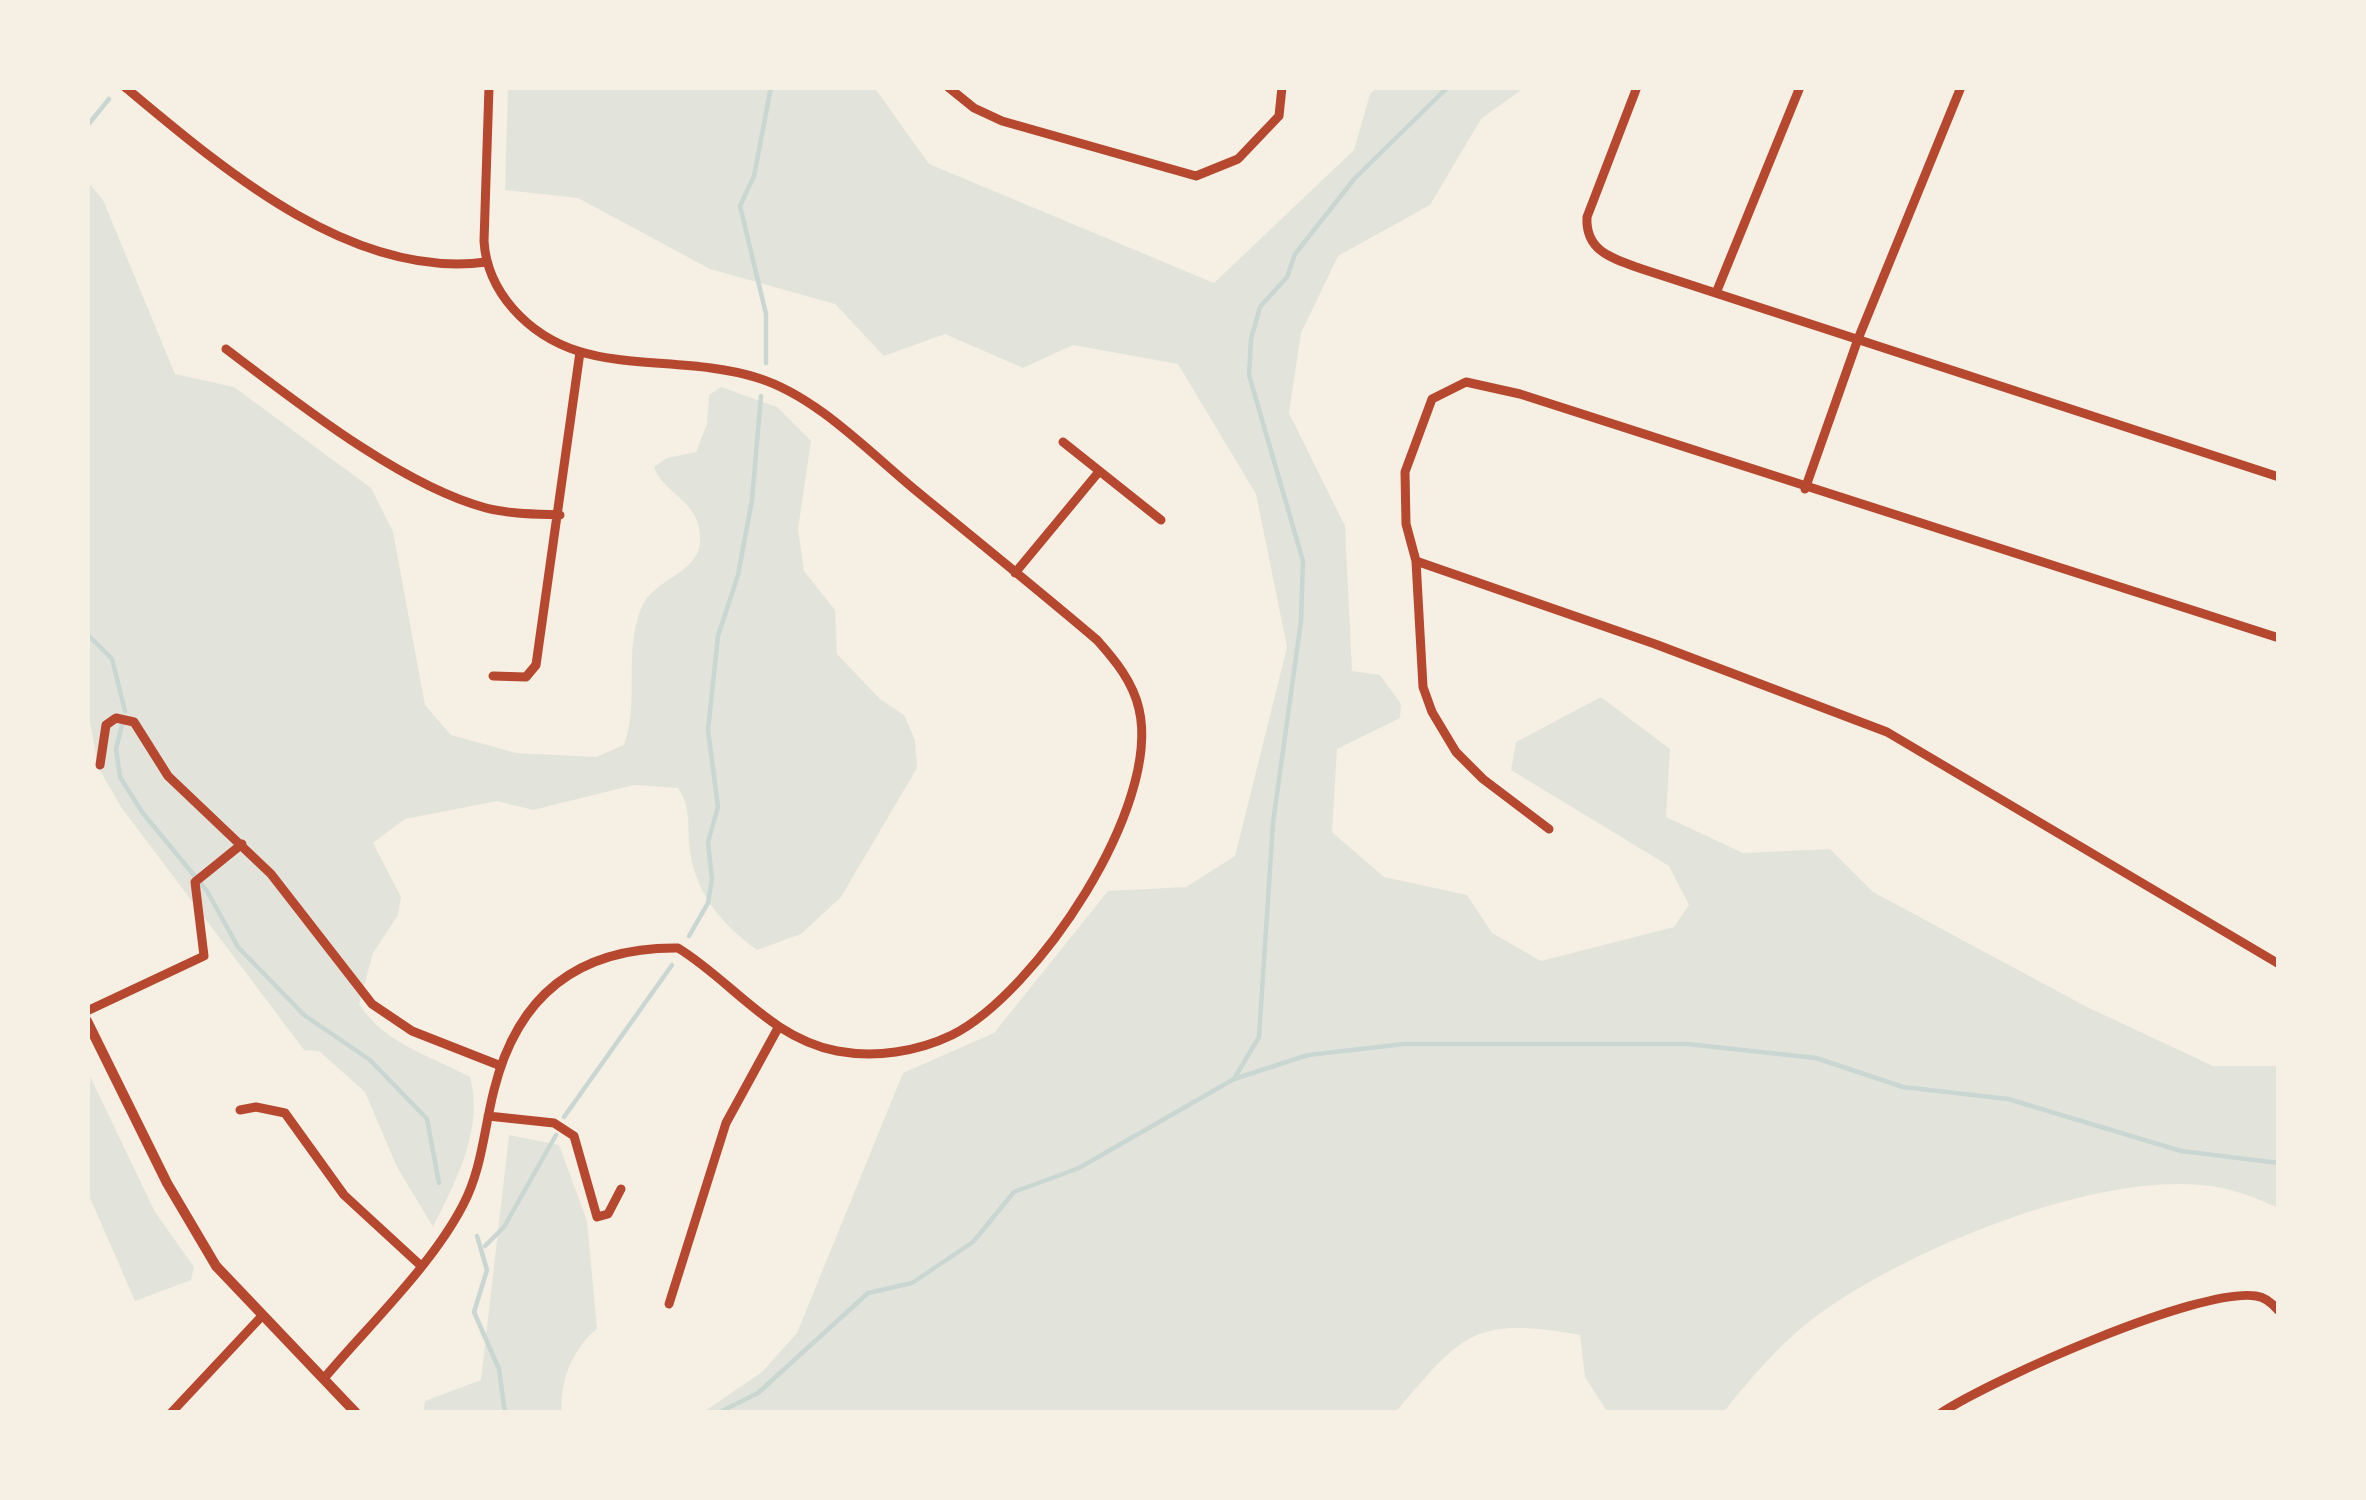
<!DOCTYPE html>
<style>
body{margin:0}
#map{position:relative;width:2366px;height:1500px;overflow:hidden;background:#f6efe4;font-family:"Alegreya Sans",sans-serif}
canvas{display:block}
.frame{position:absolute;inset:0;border:90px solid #f6efe4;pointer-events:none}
</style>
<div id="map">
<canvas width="2366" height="1500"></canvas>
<div class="frame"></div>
</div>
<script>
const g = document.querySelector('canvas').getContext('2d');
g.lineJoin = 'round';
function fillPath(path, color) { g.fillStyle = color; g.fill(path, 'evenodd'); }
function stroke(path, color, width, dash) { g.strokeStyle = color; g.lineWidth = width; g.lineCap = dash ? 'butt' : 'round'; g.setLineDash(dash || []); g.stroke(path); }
fillPath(new Path2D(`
 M 508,87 L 874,87 L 929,164 L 1214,283 L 1354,150 L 1370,94 L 1378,87 L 1525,87 L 1481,119 L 1430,205 L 1338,256 L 1301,333 L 1289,413 L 1345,526 L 1352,671 L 1380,675 L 1401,704 L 1400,718 L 1337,749 L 1332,832 L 1384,877 L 1467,895 L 1492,933 L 1541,961 L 1674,927 L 1689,905 L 1669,866 L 1511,770 L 1516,742 L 1601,697 L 1670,749 L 1666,817 L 1743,853 L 1830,849 L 1873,892 L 2087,1007 L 2213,1066 L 2276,1066 L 2279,1208 C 2253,1197 2230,1187 2201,1185 C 2088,1175 1909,1249 1818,1315 C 1783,1340 1749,1380 1723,1413 L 1608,1413 L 1585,1377 L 1580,1335 C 1473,1316 1462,1334 1395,1413 L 702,1413 L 762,1372 L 797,1333 L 903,1073 L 994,1033 L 1108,891 L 1186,887 L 1235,856 L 1287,647 L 1256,494 L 1178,364 L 1073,345 L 1023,368 L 945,334 L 884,356 L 835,304 L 710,269 L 578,198 L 505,190 Z
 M 87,181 L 103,200 L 175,374 L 234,387 L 371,488 L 393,532 L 425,705 L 451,735 L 516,753 L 596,757 L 624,745 C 640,701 623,653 641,609 C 655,573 712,575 698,524 C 691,499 662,490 654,467 L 667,458 L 696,452 L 707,424 L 709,395 L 721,387 L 777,407 L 811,441 L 798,529 L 804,571 L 835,610 L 837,654 L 880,699 L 904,715 L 915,740 L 917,768 L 841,897 L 801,934 L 757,950 C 720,923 693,891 689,843 C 688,823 690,805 678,788 L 634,785 L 533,810 L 497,801 L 405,819 L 373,843 L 401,897 L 398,915 L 373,953 L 359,1004 C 385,1044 429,1055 470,1077 C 484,1129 456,1181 433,1227 L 397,1167 L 365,1092 L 319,1051 L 304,1050 L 121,807 L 98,767 L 87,706 Z
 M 87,1070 L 155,1212 L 194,1267 L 191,1280 L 135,1301 L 87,1191 Z
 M 509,1135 L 559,1145 L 587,1221 L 597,1329 C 573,1348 559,1381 562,1413 L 423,1413 L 425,1401 L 481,1380 Z`), '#e2e4dc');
stroke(new Path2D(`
 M 87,126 L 109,99
 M 766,363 L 766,314 L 740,206 L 754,176 L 771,87
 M 87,634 L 112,659 L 125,711
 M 122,725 L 116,749 L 120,777 L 142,812 L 207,891 L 238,947 L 304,1015 L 370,1060 L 427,1119 L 439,1183
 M 689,936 L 708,903 L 712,879 L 708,842 L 718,807 L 708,730 L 718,636 L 738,575 L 752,500 L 761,396
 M 1235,1077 L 1259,1037 L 1273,823 L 1301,621 L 1303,561 L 1249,375 L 1251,339 L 1260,307 L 1287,277 L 1295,254 L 1355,178 L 1448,87
 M 564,1117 L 672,965
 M 477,1236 L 487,1270 L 474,1312 L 499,1369 L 505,1413
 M 485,1246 L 504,1227 L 556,1135
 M 718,1413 L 758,1393 L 868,1293 L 912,1283 L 973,1242 L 1014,1192 L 1079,1168 L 1234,1079 L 1308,1055 L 1404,1044 L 1687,1044 L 1816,1058 L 1903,1087 L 2008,1099 L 2181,1151 L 2279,1163`), '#c9d6d2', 4.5);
stroke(new Path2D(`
 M 125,87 C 222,168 351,280 486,262
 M 948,87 L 974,108 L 1002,121 L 1196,176 L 1238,159 L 1279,116 L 1282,87
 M 1637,87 L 1587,217 C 1585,252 1614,259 1642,269 L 2279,477
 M 1716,293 L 1800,87
 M 226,349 C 295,401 402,486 486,508 C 510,514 535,514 560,515
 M 1063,442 L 1161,520
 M 1805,489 L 1858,339 L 1961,87
 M 1416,561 L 1655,644 L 1887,732 L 2279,964
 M 1015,573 L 1097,474
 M 493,676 L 526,677 L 536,665 L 580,352
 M 100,765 L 106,725 L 116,718 L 134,722 L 168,776 L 271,874 L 372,1004 L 412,1031 L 501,1066
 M 1549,829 L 1483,779 L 1456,752 L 1432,712 L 1423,687 L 1416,561 L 1406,524 L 1405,472 L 1432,399 L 1466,382 L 1520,394 L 2279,638
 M 87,1011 L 204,956 L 195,882 L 242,844
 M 240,1110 L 256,1107 L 285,1113 L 344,1195 L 419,1264
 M 488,1116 L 554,1123 L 574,1136 L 597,1217 L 608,1214 L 621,1189
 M 669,1304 L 726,1123 L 778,1028
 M 326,1376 C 370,1324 432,1265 463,1205 C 482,1169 484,1129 494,1090 C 518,993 580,947 678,948 C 732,981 770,1038 837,1051 C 875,1058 917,1052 952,1035 C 1036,993 1162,806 1139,709 C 1133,682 1115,660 1097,640 C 1037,589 975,539 914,489 C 868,451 816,396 758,378 C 699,359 630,368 578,351 C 528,335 487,292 484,241 L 489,87
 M 171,1413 L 261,1317
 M 1941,1413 C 1993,1379 2199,1287 2256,1296 C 2266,1297 2273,1304 2279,1311`), '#b5482f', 9);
stroke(new Path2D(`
 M 87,1021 L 167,1183 L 216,1266 L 356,1413`), '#b5482f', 10);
</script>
